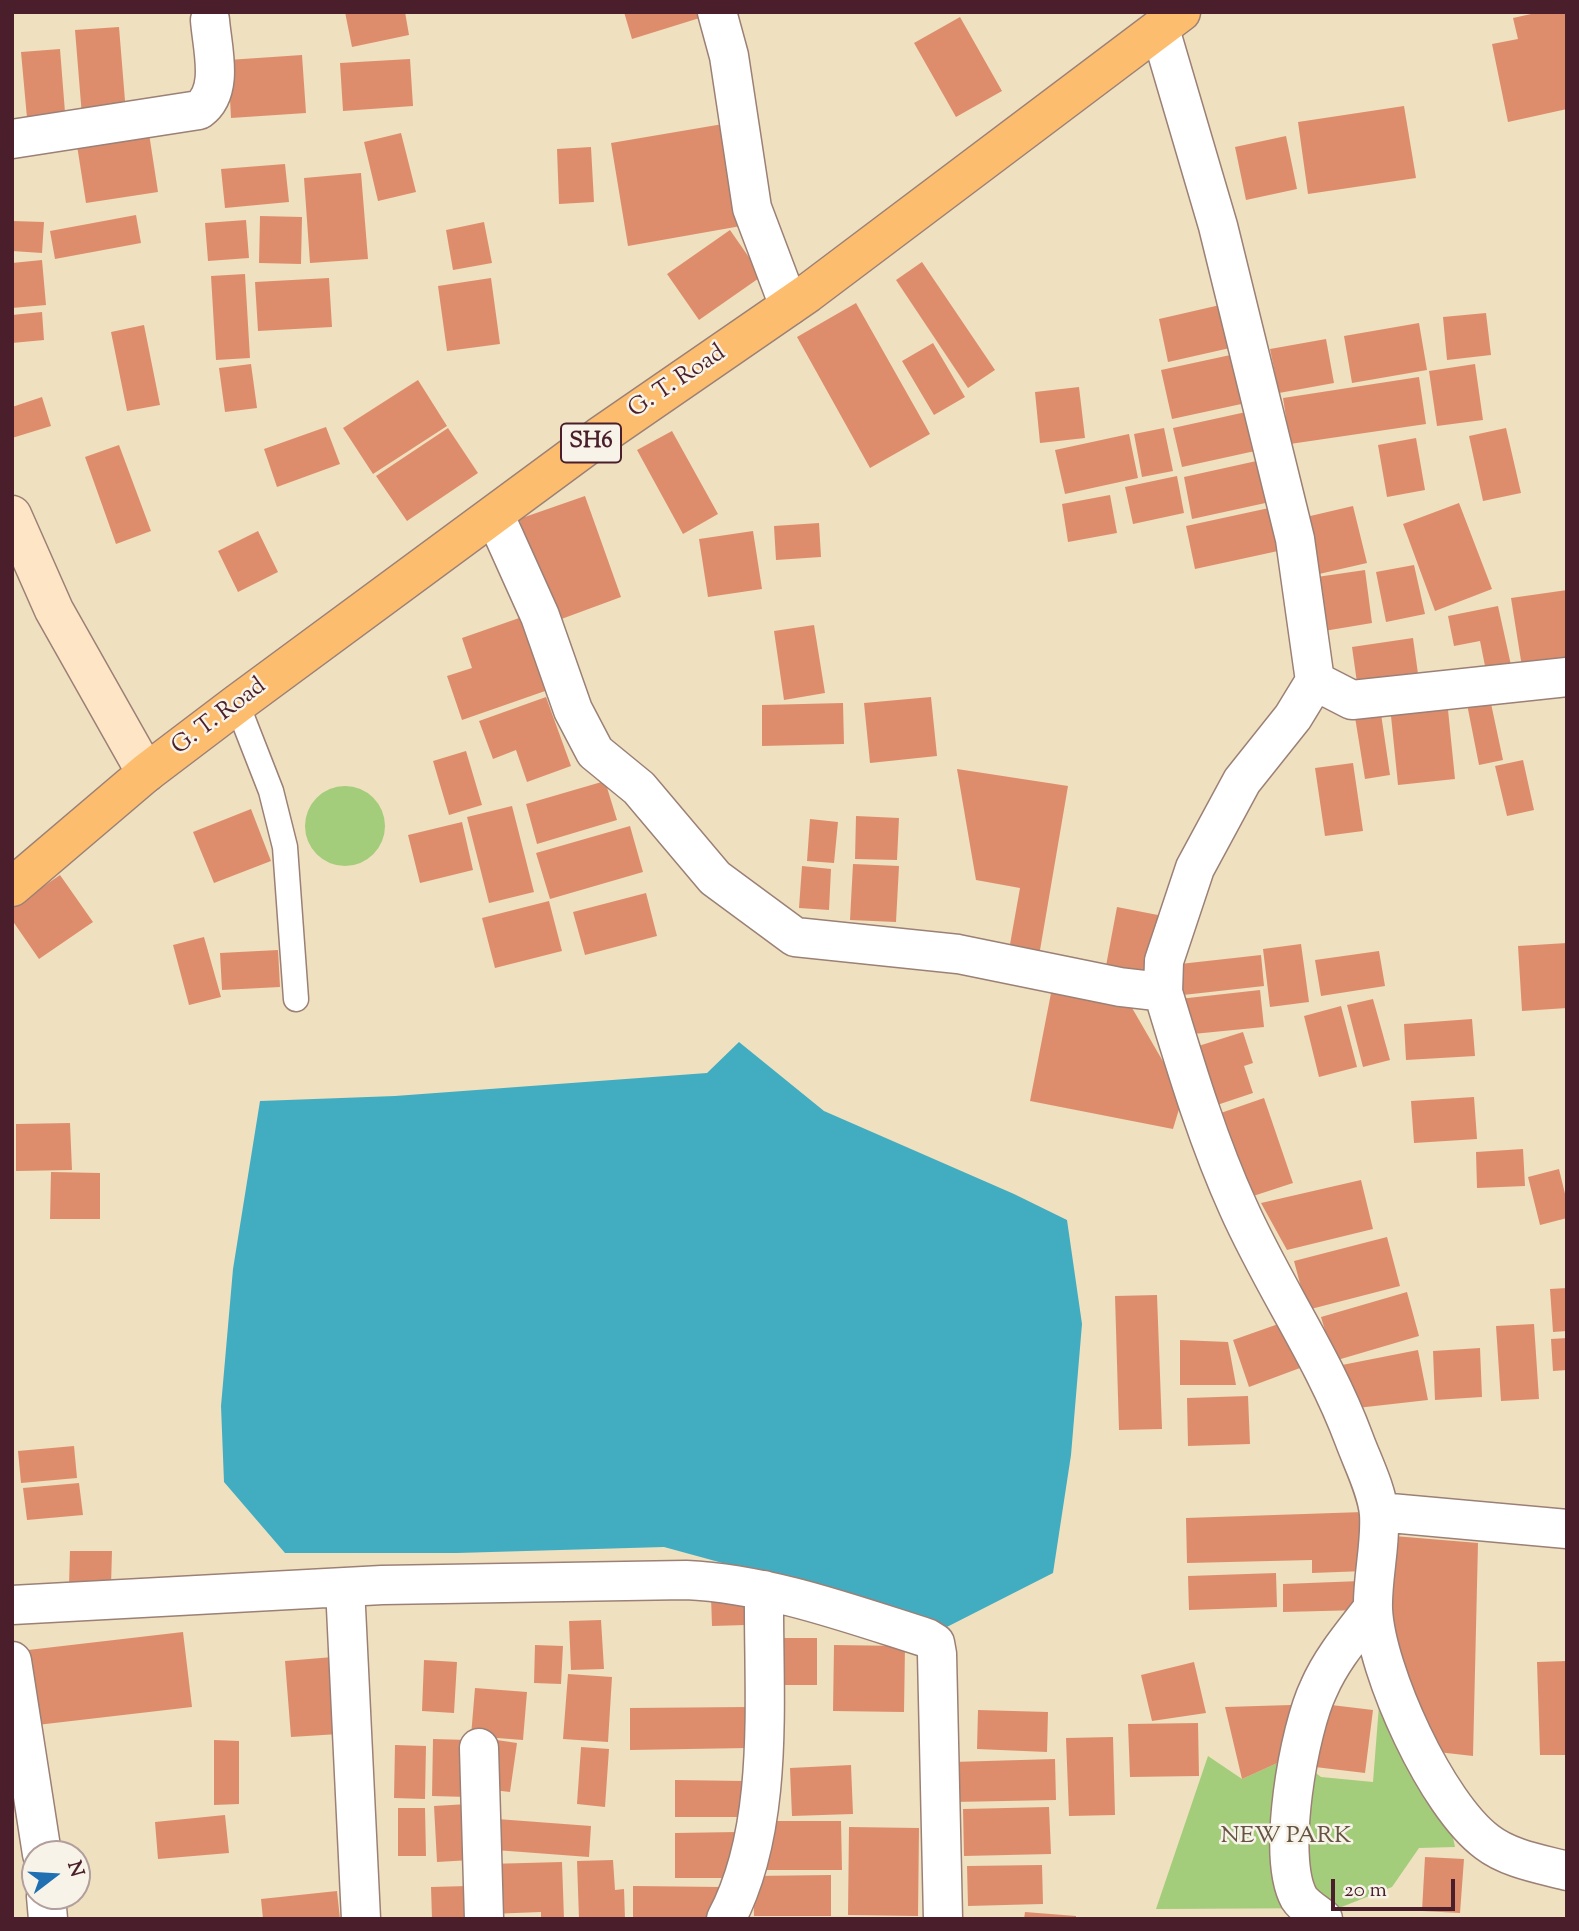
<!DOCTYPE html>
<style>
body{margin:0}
#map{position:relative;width:1579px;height:1931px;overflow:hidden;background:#efe0c0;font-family:"Sorts Mill Goudy",serif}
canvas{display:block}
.frame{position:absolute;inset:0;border:14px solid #4a1f2b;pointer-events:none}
.north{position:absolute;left:21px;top:1840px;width:70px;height:70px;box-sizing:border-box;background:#f7f3e8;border:2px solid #b29e9c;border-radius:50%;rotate:73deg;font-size:19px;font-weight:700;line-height:28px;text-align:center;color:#4a1f2b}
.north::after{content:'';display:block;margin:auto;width:24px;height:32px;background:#1f6fb2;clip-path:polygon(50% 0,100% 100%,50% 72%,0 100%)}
.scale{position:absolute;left:1331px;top:1879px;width:124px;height:32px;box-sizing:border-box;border:4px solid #4a1f2b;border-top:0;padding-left:9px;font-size:21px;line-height:24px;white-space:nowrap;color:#4a1f2b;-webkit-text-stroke:5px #f7f3e8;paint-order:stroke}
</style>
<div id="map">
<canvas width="1579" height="1931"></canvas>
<div class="frame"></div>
<div class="north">N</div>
<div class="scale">20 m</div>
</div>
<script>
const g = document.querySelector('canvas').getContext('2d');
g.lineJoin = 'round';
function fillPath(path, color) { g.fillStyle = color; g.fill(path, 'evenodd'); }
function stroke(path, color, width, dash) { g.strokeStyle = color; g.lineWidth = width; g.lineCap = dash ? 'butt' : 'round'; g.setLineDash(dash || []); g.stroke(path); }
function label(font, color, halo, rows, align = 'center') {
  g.font = font + ' "Sorts Mill Goudy",serif'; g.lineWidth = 5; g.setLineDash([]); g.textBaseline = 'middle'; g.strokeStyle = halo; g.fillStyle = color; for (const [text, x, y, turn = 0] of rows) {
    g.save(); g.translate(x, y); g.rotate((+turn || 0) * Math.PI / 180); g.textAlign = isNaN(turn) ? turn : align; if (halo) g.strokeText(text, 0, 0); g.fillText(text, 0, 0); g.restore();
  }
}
fillPath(new Path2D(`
 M305 826a40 40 0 1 1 80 0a40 40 0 1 1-80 0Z
 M 1381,1680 L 1450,1824 L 1455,1847 L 1419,1848 L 1392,1887 L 1339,1908 L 1156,1909 L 1208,1756 L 1242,1779 L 1293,1756 L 1321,1777 L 1373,1782 Z`), '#a3cd7a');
fillPath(new Path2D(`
 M 739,1042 L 824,1111 L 1014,1194 L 1067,1220 L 1082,1324 L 1071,1455 L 1053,1573 L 937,1632 L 847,1597 L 664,1547 L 457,1553 L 285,1553 L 224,1482 L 221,1406 L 233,1269 L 260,1101 L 395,1096 L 707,1073 Z`), '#42adc1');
fillPath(new Path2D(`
 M 345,12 L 405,12 L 409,35 L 352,47 Z
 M 624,12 L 705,12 L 706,16 L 632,39 Z
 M 1540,12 L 1567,12 L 1567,109 L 1508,122 L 1492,44 L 1518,39 L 1513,18 Z
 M 960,17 L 1002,91 L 956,117 L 914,43 Z
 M 119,27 L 126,113 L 82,116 L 75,30 Z
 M 60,49 L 66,125 L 28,129 L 21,52 Z
 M 302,55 L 306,113 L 231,118 L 228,60 Z
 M 410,59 L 413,106 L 343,111 L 340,63 Z
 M 1404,106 L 1416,178 L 1308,194 L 1298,122 Z
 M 723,124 L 741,226 L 628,246 L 611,143 Z
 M 148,127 L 158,192 L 86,203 L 76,139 Z
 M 401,133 L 416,192 L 378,201 L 364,142 Z
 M 1286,136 L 1297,189 L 1246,200 L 1235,147 Z
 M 591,147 L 594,202 L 559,204 L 557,149 Z
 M 285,164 L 289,202 L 225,208 L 221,169 Z
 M 361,173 L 368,259 L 310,263 L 304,178 Z
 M 136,215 L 141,243 L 55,259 L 50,231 Z
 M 260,216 L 302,217 L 301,264 L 259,263 Z
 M 246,220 L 249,258 L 208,261 L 205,223 Z
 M 12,221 L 44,222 L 42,253 L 12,251 Z
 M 484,222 L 492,263 L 453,270 L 446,230 Z
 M 730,230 L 762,276 L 699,320 L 667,274 Z
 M 42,260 L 46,305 L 12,308 L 12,263 Z
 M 922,262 L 995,370 L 968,388 L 896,280 Z
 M 245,274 L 250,358 L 216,360 L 211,276 Z
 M 329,278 L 332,327 L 258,331 L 255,282 Z
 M 491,278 L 500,344 L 447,351 L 438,286 Z
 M 856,303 L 930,434 L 870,468 L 797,337 Z
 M 1220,305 L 1230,348 L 1168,362 L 1159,319 Z
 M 42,312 L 44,340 L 12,343 L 12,315 Z
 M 1486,313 L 1491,355 L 1447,360 L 1443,317 Z
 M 1419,323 L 1427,370 L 1352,383 L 1344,336 Z
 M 144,325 L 160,405 L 127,411 L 111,332 Z
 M 1326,339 L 1334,383 L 1279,393 L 1270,349 Z
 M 933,343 L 965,397 L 934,415 L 902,361 Z
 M 1235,354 L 1246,403 L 1172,419 L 1161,370 Z
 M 251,364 L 257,408 L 225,412 L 219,368 Z
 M 1475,364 L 1483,420 L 1437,426 L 1429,371 Z
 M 1419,377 L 1426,424 L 1290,444 L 1283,398 Z
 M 418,380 L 447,426 L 373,474 L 343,428 Z
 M 1079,387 L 1085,438 L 1040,443 L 1035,392 Z
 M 42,397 L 51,426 L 12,438 L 12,407 Z
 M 1246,412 L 1255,451 L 1182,467 L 1173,428 Z
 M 326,427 L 340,464 L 277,487 L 264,449 Z
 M 448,428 L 478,473 L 407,521 L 376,476 Z
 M 1164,428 L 1173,471 L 1142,477 L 1134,434 Z
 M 1506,428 L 1521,493 L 1483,501 L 1469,436 Z
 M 672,431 L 718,514 L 683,534 L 637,450 Z
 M 1129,434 L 1138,478 L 1065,494 L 1055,450 Z
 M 1416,438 L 1425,490 L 1387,497 L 1378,445 Z
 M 119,445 L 151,531 L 116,544 L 85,457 Z
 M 1261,460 L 1270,502 L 1192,519 L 1184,477 Z
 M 1177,476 L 1184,513 L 1133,524 L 1125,487 Z
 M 1110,495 L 1117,533 L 1068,542 L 1062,504 Z
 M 585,496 L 621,597 L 556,621 L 519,519 Z
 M 1459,503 L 1492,589 L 1435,611 L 1403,524 Z
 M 1353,506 L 1367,563 L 1319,574 L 1306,517 Z
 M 1269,508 L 1278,551 L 1195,569 L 1186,526 Z
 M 819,523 L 821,557 L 776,560 L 774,526 Z
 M 258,531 L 278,572 L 238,592 L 218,551 Z
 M 753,531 L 762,589 L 708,597 L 699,539 Z
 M 1414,565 L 1425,614 L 1386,622 L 1376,572 Z
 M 1365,570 L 1372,623 L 1318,632 L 1310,578 Z
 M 1567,590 L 1567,660 L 1522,667 L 1511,598 Z
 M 1498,606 L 1511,665 L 1486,671 L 1480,641 L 1454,646 L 1448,616 Z
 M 522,617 L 548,690 L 462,720 L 447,676 L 472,668 L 462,638 Z
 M 814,625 L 825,693 L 784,700 L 774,631 Z
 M 1413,638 L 1420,688 L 1359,697 L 1352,647 Z
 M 1489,694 L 1503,760 L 1479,765 L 1466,699 Z
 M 546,697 L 571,766 L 527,782 L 516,750 L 493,759 L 479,721 Z
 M 931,697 L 937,756 L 870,763 L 864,703 Z
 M 1447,700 L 1455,779 L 1398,785 L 1390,706 Z
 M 843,703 L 844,744 L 762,746 L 762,705 Z
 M 1380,707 L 1390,775 L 1365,779 L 1354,711 Z
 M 466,751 L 482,805 L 449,815 L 433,761 Z
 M 1523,760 L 1534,810 L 1507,816 L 1495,766 Z
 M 1353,763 L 1363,831 L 1325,836 L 1315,768 Z
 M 957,769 L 1068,786 L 1039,956 L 1009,950 L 1020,888 L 976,880 Z
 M 605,781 L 617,820 L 537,844 L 526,804 Z
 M 512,806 L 534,892 L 489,903 L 467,817 Z
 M 251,809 L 271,861 L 214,883 L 193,832 Z
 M 856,816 L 899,818 L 897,860 L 855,859 Z
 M 810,819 L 838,822 L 834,863 L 807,861 Z
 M 462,822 L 473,870 L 420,883 L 408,835 Z
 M 630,826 L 643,872 L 550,899 L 536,853 Z
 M 853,864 L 899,866 L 896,922 L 850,920 Z
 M 802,866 L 831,869 L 829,910 L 799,908 Z
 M 60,875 L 93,922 L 39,959 L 12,920 L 12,908 Z
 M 646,893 L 657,936 L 585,955 L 573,912 Z
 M 549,901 L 562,951 L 495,968 L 482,918 Z
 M 1117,907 L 1163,916 L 1151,975 L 1106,966 Z
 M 204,937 L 221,997 L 189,1005 L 173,945 Z
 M 1567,943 L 1567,1008 L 1522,1011 L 1518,946 Z
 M 1301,944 L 1309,1002 L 1270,1007 L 1263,949 Z
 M 278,950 L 280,987 L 222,990 L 220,953 Z
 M 1379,951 L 1385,986 L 1321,996 L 1315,960 Z
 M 1261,955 L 1264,986 L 1174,996 L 1171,965 Z
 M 1053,983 L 1124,994 L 1183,1096 L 1173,1129 L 1030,1101 Z
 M 1260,990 L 1264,1027 L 1183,1035 L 1179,999 Z
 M 1373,999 L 1390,1060 L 1363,1067 L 1347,1005 Z
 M 1341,1006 L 1357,1067 L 1319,1077 L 1304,1016 Z
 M 1472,1019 L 1475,1056 L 1406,1060 L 1404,1024 Z
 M 1243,1032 L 1253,1063 L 1244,1066 L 1253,1093 L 1211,1107 L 1192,1048 Z
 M 1474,1097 L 1477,1139 L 1414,1143 L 1411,1101 Z
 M 1264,1098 L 1293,1183 L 1244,1199 L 1215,1115 Z
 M 70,1123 L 72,1170 L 16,1171 L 16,1124 Z
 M 1523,1149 L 1525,1186 L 1477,1188 L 1476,1152 Z
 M 1559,1169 L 1567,1202 L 1567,1218 L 1540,1225 L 1528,1177 Z
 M 51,1172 L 100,1173 L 100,1219 L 50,1219 Z
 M 1361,1180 L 1373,1229 L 1287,1250 L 1261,1203 Z
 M 1387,1237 L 1400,1286 L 1307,1310 L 1294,1261 Z
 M 1567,1288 L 1567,1331 L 1553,1332 L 1550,1289 Z
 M 1407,1292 L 1419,1336 L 1334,1361 L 1321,1317 Z
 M 1157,1295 L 1162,1429 L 1119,1430 L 1115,1296 Z
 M 1284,1322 L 1300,1368 L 1249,1387 L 1233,1340 Z
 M 1534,1324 L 1539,1399 L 1501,1401 L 1496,1326 Z
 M 1567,1338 L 1567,1370 L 1553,1371 L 1551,1339 Z
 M 1180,1340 L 1228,1342 L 1236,1385 L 1180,1385 Z
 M 1480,1348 L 1482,1397 L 1435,1400 L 1433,1351 Z
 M 1418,1350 L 1428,1400 L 1357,1408 L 1342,1365 Z
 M 1248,1396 L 1250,1444 L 1188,1446 L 1187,1398 Z
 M 74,1446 L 77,1478 L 21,1483 L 18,1451 Z
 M 79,1483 L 83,1515 L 27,1520 L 23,1488 Z
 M 1363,1512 L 1365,1571 L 1312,1573 L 1312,1560 L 1187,1563 L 1186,1518 Z
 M 1394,1536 L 1478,1543 L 1473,1756 L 1429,1751 L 1381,1641 Z
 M 70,1551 L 112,1551 L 111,1586 L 69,1586 Z
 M 1276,1573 L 1277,1607 L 1189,1610 L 1188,1576 Z
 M 1361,1581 L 1362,1610 L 1283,1612 L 1283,1584 Z
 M 746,1596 L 746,1625 L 712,1626 L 711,1597 Z
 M 601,1620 L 604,1669 L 571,1670 L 569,1621 Z
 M 183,1632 L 192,1707 L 37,1725 L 28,1650 Z
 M 768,1638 L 817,1638 L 817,1685 L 769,1685 Z
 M 535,1645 L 563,1646 L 561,1684 L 534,1683 Z
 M 834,1645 L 905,1646 L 904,1712 L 833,1711 Z
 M 333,1657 L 339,1734 L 291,1737 L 285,1661 Z
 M 424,1660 L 457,1662 L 454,1713 L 422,1711 Z
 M 1567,1661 L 1567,1755 L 1540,1755 L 1537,1662 Z
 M 1194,1662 L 1206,1713 L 1152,1721 L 1141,1675 Z
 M 568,1674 L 612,1677 L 608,1742 L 563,1739 Z
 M 475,1688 L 527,1692 L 523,1740 L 471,1736 Z
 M 1323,1704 L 1373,1710 L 1365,1773 L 1315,1767 Z
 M 1291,1705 L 1293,1756 L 1242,1779 L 1225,1707 Z
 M 747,1707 L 747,1748 L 630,1750 L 630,1708 Z
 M 978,1710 L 1048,1712 L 1047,1752 L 977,1749 Z
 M 1198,1723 L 1199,1776 L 1130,1777 L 1128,1724 Z
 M 1113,1737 L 1115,1815 L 1069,1816 L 1066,1738 Z
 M 433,1739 L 469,1740 L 467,1797 L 432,1796 Z
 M 490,1739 L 517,1743 L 510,1792 L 484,1789 Z
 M 214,1740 L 239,1741 L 239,1804 L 214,1805 Z
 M 395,1745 L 426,1746 L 425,1799 L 394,1798 Z
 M 581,1747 L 609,1749 L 605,1807 L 577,1804 Z
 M 1055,1759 L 1056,1800 L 953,1802 L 952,1762 Z
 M 851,1765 L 853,1814 L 792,1816 L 790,1768 Z
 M 675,1780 L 746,1781 L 746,1817 L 675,1817 Z
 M 468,1804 L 471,1860 L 437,1862 L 434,1806 Z
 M 1049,1807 L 1051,1854 L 964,1856 L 963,1809 Z
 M 398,1808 L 425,1808 L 426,1856 L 398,1856 Z
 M 225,1815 L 229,1853 L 158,1859 L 155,1822 Z
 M 497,1819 L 591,1826 L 589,1857 L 495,1850 Z
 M 763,1821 L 841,1821 L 842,1870 L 764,1870 Z
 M 849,1827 L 919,1828 L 918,1916 L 848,1915 Z
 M 737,1832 L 737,1878 L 675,1878 L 675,1833 Z
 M 1425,1857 L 1464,1859 L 1460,1913 L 1422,1911 Z
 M 613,1860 L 615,1890 L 624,1889 L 625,1919 L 579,1919 L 577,1861 Z
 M 562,1862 L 564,1919 L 541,1919 L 541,1912 L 490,1914 L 488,1864 Z
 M 1042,1865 L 1043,1904 L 968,1906 L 967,1866 Z
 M 831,1875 L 831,1916 L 754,1916 L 753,1876 Z
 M 468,1886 L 469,1919 L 432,1919 L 431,1887 Z
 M 633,1886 L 722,1887 L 722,1919 L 633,1919 Z
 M 337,1891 L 340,1919 L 263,1919 L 261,1899 Z
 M 1025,1912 L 1076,1916 L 1076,1919 L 1024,1919 Z`), '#de8d6c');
const lane = new Path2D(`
 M 237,704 L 271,791 L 285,847 L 296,999`);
const street = new Path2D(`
 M 717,12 L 729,56 L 752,208 L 789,306
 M 1160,29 L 1218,226 L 1295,539 L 1315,681 L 1293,717 L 1242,781 L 1195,868 L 1164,961 L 1163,992 C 1185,1064 1207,1139 1238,1207 C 1273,1286 1324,1358 1354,1439 C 1362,1461 1377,1490 1379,1514 C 1381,1546 1372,1578 1373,1609 C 1376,1672 1437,1805 1487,1842 C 1509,1859 1541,1864 1567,1871
 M 12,139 L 199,110 C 225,91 212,48 210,20
 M 495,516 L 540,616 L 573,710 L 595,752 L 639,788 L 715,878 L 795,937 L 958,954 L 1120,987 L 1163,992
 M 1315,681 L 1352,700 L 1567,677
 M 1379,1512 L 1567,1529
 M 345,1587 L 361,1919
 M 12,1605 L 382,1585 L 686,1580 C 769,1584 848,1613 927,1638 L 935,1643 L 937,1654 L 943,1919
 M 12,1661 L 42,1854
 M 479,1748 L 484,1919
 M 46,1896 L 48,1919
 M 726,1919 C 776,1825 763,1695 764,1590
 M 1323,1919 C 1316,1913 1304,1906 1299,1898 C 1276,1857 1299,1729 1319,1688 C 1332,1658 1354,1633 1373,1608`);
const secondary = new Path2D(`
 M 12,515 L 54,610 L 146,773`);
const primary = new Path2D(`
 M 12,887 L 146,773 L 237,704 L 599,437 L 808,293 L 1181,12`);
stroke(lane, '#9c8076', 27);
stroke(street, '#9c8076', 41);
stroke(secondary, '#9c8076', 41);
stroke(primary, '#9c8076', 41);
stroke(lane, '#fff', 24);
stroke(street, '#fff', 38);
stroke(secondary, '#fee5c5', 38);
stroke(primary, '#fcbd6f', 38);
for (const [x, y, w] of [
 [591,443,60]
]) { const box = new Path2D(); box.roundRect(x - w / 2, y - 19.5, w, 39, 5); g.fillStyle = '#f7f3e8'; g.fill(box); stroke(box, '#4a1f2b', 2); }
label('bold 23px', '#4a1f2b', null, [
 ["SH6",591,443]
]);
label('24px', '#4a1f2b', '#f7f3e8', [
 ["G. T. Road",678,383,-34],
 ["G. T. Road",220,718,-37]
]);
label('24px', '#655343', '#f7f3e8', [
 ["NEW PARK",1286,1838]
]);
</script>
